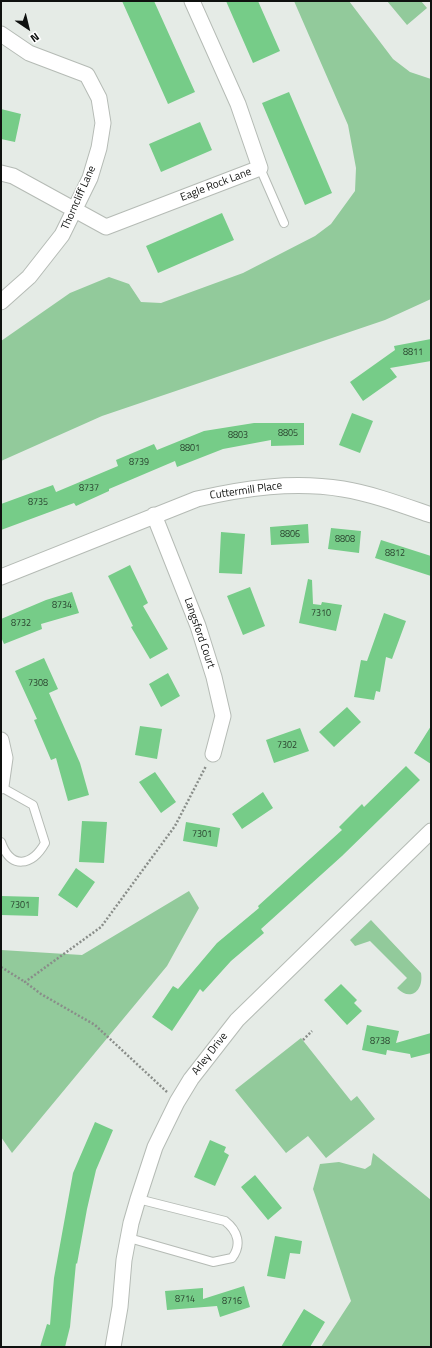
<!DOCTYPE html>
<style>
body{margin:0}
#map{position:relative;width:432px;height:1348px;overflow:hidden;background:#e5ebe6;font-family:"Titillium Web",sans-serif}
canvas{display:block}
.frame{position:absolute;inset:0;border:2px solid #0f110f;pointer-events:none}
.north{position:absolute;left:8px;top:8px;width:40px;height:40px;-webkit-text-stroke:3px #fff;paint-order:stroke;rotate:145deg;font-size:11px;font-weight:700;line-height:16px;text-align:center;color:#0f110f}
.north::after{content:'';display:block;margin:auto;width:14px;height:18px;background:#0f110f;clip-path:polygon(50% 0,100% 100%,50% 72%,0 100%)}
</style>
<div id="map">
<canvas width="432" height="1348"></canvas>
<div class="frame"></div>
<div class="north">N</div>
</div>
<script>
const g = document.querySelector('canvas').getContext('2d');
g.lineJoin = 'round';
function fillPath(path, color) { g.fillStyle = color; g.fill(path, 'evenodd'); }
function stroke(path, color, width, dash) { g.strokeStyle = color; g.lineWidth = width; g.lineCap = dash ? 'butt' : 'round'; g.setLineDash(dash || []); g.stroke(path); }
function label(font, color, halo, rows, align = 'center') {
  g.font = font + ' "Titillium Web",sans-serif'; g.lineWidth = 3; g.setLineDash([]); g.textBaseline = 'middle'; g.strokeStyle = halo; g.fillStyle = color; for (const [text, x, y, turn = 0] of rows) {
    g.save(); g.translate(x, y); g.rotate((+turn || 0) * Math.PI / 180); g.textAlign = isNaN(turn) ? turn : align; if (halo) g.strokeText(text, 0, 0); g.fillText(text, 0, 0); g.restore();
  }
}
fillPath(new Path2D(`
 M 294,1 L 349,1 L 393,59 L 410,72 L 431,79 L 431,299 L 385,320 L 102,416 L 1,461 L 1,341 L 70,293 L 109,277 L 129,284 L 141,302 L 161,303 L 243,273 L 315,236 L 331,224 L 355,191 L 356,168 L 348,125 Z
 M 387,1 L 421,1 L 427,8 L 407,25 Z
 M 189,891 L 199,908 L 167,966 L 12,1153 L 1,1137 L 1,950 L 82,955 Z
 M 371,920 L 421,973 C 424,991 410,1002 397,988 L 407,978 L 370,941 L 355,946 L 350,940 Z
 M 301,1038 L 351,1101 L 357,1096 L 375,1119 L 326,1158 L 308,1136 L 286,1153 L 235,1090 Z
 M 373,1153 L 431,1200 L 431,1347 L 321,1347 L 351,1301 L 313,1189 L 320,1164 L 339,1162 L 365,1169 L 371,1165 Z`), '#92ca9b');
fillPath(new Path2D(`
 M 122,1 L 154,1 L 195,92 L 168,104 Z
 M 226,1 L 258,1 L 280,51 L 253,63 Z
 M 289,92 L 332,193 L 305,205 L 262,103 Z
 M 1,109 L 21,114 L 15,142 L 1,139 Z
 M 200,122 L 212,150 L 161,172 L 149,144 Z
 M 222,213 L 234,240 L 158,273 L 146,246 Z
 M 431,339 L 431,361 L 390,368 L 397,377 L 363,401 L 350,382 L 395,350 L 394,346 Z
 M 352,413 L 373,421 L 360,453 L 339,445 Z
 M 254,423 L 304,423 L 304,445 L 271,446 L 271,440 L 223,449 L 177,467 L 175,461 L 109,489 L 109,491 L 76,506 L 74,503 L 1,530 L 1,504 L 53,485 L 56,492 L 118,466 L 116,460 L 154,444 L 157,450 L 204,431 Z
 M 308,524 L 309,543 L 271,545 L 270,527 Z
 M 331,528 L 361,531 L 359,553 L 328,549 Z
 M 221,532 L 245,534 L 242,574 L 219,573 Z
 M 381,540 L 431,556 L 431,576 L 375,558 Z
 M 130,565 L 148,603 L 143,606 L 168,649 L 150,659 L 131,627 L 133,626 L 108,576 Z
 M 308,579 L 312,580 L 313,604 L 321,605 L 322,602 L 342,605 L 336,631 L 299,623 Z
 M 250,587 L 265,626 L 243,635 L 227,596 Z
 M 72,592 L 79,613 L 41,624 L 42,629 L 4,644 L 1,637 L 1,619 L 46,600 Z
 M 384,613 L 406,621 L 392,659 L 386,657 L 380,692 L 376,691 L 374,700 L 354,697 L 361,660 L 367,661 Z
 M 44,658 L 58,689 L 49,693 L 80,763 L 89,795 L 68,801 L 56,758 L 51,760 L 34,720 L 37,719 L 15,671 Z
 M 168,673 L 180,696 L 161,707 L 149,684 Z
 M 347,707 L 361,722 L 334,747 L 319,732 Z
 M 140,726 L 162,729 L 157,759 L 135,755 Z
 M 431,726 L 431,764 L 414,753 Z
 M 300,728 L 309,751 L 274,763 L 266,740 Z
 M 406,766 L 420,780 L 342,856 L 261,929 L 264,933 L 231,961 L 203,992 L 200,989 L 172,1031 L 152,1017 L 173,986 L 178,989 L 217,943 L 259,908 L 258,906 L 342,830 L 339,827 L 362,804 L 364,807 Z
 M 155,772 L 176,802 L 161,813 L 139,782 Z
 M 263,792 L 273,808 L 242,829 L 232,814 Z
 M 82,821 L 107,822 L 104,863 L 79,862 Z
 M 186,822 L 220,828 L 217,847 L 183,841 Z
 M 76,868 L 95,882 L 77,908 L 58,895 Z
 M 1,896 L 39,897 L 38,916 L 1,915 Z
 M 341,984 L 357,1000 L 354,1003 L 362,1011 L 347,1025 L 324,1000 Z
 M 367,1025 L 399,1031 L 396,1043 L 431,1033 L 431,1053 L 411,1058 L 410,1054 L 387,1050 L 386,1055 L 362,1050 Z
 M 95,1122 L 113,1130 L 96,1170 L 87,1209 L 77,1264 L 76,1263 L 70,1327 L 65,1347 L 40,1347 L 47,1324 L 50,1325 L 54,1278 L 73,1173 Z
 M 210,1140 L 226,1147 L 224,1152 L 229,1155 L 215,1186 L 194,1177 Z
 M 255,1175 L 282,1208 L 268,1220 L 241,1187 Z
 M 275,1236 L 302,1241 L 300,1254 L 290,1253 L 285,1279 L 267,1276 Z
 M 244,1286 L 250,1307 L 220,1317 L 217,1306 L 167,1310 L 165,1291 L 203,1288 L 203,1299 Z
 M 304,1309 L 325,1322 L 310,1347 L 281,1347 Z`), '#76cc88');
const lane = new Path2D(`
 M 260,168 L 284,223
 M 1,787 L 33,805 L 45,843 C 32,866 11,870 1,842
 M 129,1238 L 213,1262 L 232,1258 C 242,1245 238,1231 225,1221 L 138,1199`);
const street = new Path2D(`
 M 1,34 L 29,53 L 87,75 L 99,98 L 103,123 L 99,148 L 90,178 L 62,235 L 29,277 L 1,302
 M 1,173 L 13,176 L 106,227 L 260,168 L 238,104 L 192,1
 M 154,515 L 198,626 L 214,677 L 223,716 L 213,754
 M 1,577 L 197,499 C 245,488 293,481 343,489 C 373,494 402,505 431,515
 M 1,740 L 5,758 L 1,786
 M 113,1347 L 120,1307 L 124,1260 L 131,1223 L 138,1199 L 155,1147 L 177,1102 L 191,1079 L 237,1020 L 431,831`);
stroke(lane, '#b5bbb5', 10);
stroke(street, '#b5bbb5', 17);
stroke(new Path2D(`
 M 1,967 L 25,982
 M 303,1040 L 312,1031
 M 167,1092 L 95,1025 L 41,994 L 25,982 L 101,927 L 175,826 L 206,766`), '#898d89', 2.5, [2, 2]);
stroke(lane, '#fff', 8);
stroke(street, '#fff', 15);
label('9px', '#29402d', null, [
 ["8811",413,353],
 ["8805",288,434],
 ["8803",238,436],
 ["8801",190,449],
 ["8739",139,463],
 ["8737",89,489],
 ["8735",38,503],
 ["8806",290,535],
 ["8808",345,540],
 ["8812",395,554],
 ["8734",62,606],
 ["7310",321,614],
 ["8732",21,624],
 ["7308",38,684],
 ["7302",287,746],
 ["7301",202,835],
 ["7301",20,906],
 ["8738",380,1042],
 ["8714",185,1300],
 ["8716",232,1302]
]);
label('11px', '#0f110f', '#fff', [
 ["Eagle Rock Lane",216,185,-21],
 ["Thorncliff Lane",79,198,-66],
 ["Cuttermill Place",246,491,-8],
 ["Langsford Court",199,633,71],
 ["Arley Drive",210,1054,-52]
]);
</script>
